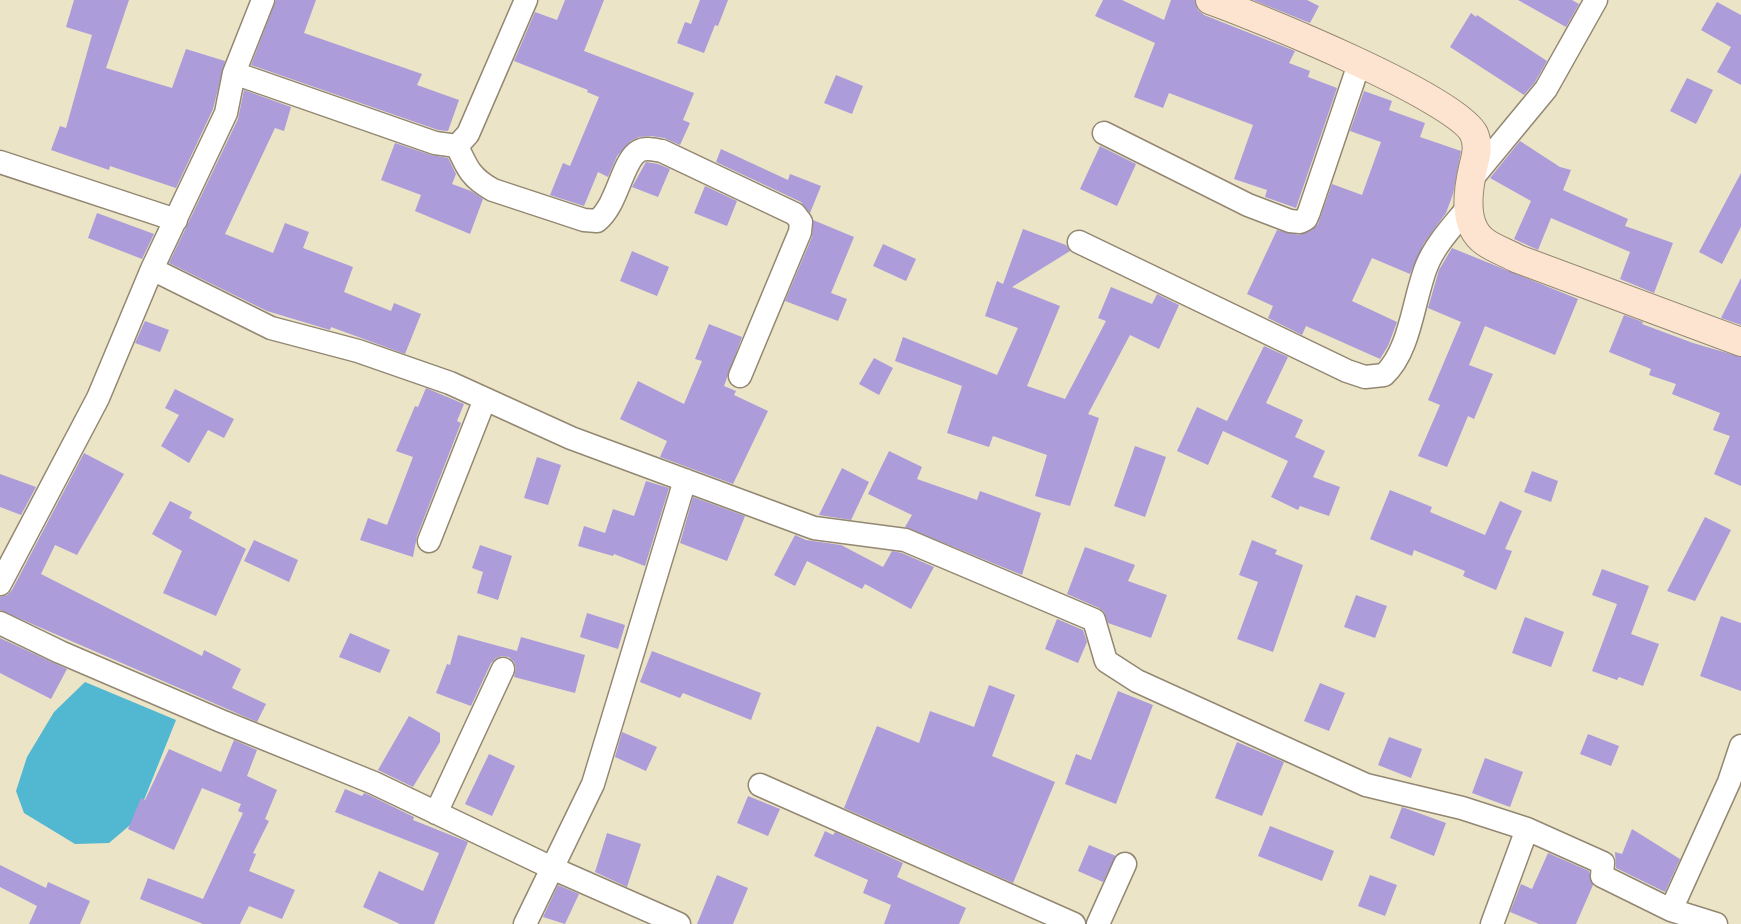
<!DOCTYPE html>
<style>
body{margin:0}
canvas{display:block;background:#ebe4c7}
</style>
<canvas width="1741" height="924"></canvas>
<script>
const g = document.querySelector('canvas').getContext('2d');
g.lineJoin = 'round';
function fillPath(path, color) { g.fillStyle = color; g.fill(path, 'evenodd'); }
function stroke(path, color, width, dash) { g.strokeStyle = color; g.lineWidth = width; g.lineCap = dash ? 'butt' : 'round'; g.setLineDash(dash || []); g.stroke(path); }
fillPath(new Path2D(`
 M 85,682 L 176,720 L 136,820 L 109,843 L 75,844 L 24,813 L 16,791 L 27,757 L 54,712 Z`), '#52b7d0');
fillPath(new Path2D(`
 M 74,0 L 129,0 L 106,68 L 172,88 L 186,49 L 225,61 L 213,109 L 176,188 L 110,166 L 109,170 L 51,150 L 60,126 L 66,128 L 92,35 L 66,27 Z
 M 276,0 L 316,0 L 304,33 L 422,74 L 417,85 L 459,100 L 448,131 L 438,130 L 251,65 Z
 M 565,0 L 604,0 L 584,51 L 694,93 L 683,120 L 690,123 L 680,145 L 664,138 L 651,136 L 639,137 L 631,141 L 617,156 L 608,177 L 598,172 L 584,206 L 550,195 L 563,163 L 570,166 L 599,97 L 587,92 L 588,90 L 514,61 L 535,12 L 557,20 Z
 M 700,0 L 728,0 L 718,26 L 715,25 L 704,53 L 677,43 L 685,22 L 691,24 Z
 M 1103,0 L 1122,0 L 1164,20 L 1171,0 L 1195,0 L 1198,10 L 1204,15 L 1295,51 L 1289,63 L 1310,71 L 1308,77 L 1337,88 L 1296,208 L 1265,197 L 1267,190 L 1234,179 L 1253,125 L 1169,93 L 1163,108 L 1134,97 L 1155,43 L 1095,16 Z
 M 1253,0 L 1307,0 L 1319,6 L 1310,23 Z
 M 1518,0 L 1572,0 L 1579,4 L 1566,27 Z
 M 1717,2 L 1741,15 L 1741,85 L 1717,72 L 1731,47 L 1701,30 Z
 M 1471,13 L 1476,17 L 1477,15 L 1547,61 L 1535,82 L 1524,95 L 1450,47 Z
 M 836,75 L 863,86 L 852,114 L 824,103 Z
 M 1687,78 L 1713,90 L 1696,124 L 1670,111 Z
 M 244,90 L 291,107 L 284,131 L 275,128 L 225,234 L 273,253 L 285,223 L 309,232 L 303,248 L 353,267 L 344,292 L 391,311 L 394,303 L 421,314 L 405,354 L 331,327 L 330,330 L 267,311 L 169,263 L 238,119 Z
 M 1364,91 L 1392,101 L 1389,110 L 1425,123 L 1420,137 L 1461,151 L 1453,194 L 1446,213 L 1424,243 L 1410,274 L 1372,258 L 1352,301 L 1397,322 L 1388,346 L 1380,359 L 1306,326 L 1302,335 L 1268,318 L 1273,306 L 1247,294 L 1277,230 L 1299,235 L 1312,230 L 1318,224 L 1332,184 L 1362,195 L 1381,142 L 1350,131 Z
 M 1520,141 L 1560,167 L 1571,170 L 1563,190 L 1628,219 L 1625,226 L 1673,243 L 1654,293 L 1620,279 L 1630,252 L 1551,218 L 1538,250 L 1514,239 L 1531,201 L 1490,178 Z
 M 395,143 L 431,155 L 448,158 L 456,174 L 452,184 L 471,191 L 483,199 L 470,234 L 415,211 L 421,195 L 381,180 Z
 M 1100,146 L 1136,164 L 1117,206 L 1080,189 Z
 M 721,149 L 788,180 L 790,174 L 821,186 L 810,213 L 801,202 L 716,162 Z
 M 646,162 L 658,164 L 670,169 L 658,197 L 632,187 Z
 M 1741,173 L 1741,227 L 1722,264 L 1699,252 Z
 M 705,186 L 737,201 L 727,226 L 694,213 Z
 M 97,213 L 154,234 L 142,259 L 88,238 Z
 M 813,220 L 854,237 L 831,293 L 847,299 L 838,321 L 785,301 L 812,237 Z
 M 1023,229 L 1066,245 L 1070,251 L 1012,287 L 1060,306 L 1027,386 L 1065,399 L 1106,321 L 1098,318 L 1111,287 L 1152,304 L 1157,294 L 1179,305 L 1159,349 L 1130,335 L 1088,414 L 1099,418 L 1070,506 L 1035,496 L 1047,455 L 993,436 L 989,447 L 947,433 L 962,386 L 895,361 L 903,337 L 997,375 L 1018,328 L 985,316 L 997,281 L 1003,284 Z
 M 883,244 L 916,259 L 906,281 L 873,266 Z
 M 1452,248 L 1578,299 L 1555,355 L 1485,326 L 1469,365 L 1493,374 L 1474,419 L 1468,416 L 1447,467 L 1418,456 L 1440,405 L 1428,400 L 1461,322 L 1428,308 L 1439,270 Z
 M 632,251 L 669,267 L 657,296 L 620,281 Z
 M 1741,278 L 1741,325 L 1721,318 Z
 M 1624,315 L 1643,322 L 1642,324 L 1693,343 L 1741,357 L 1741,486 L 1714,474 L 1730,436 L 1713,430 L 1720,413 L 1672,394 L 1676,384 L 1649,375 L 1651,369 L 1609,352 Z
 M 145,321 L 169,330 L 160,352 L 135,343 Z
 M 709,324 L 742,337 L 724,386 L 736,391 L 734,395 L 768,411 L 733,484 L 660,457 L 667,441 L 620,419 L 638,381 L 684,404 L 702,361 L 695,359 Z
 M 1264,346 L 1288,357 L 1266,403 L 1303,420 L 1295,437 L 1325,451 L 1313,477 L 1340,487 L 1329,516 L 1300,506 L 1298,510 L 1271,497 L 1288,461 L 1223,431 L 1208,465 L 1177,451 L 1197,407 L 1227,421 Z
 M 874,358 L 893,368 L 879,395 L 859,384 Z
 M 426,388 L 464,404 L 457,421 L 461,423 L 417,536 L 413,557 L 360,540 L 368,518 L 387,525 L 413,457 L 396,451 L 415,406 L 418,407 Z
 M 175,389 L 234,419 L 224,438 L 208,430 L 189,463 L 161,446 L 179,415 L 165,408 Z
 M 1135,446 L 1166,457 L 1145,517 L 1114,506 Z
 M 889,451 L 922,467 L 917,479 L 977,500 L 980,491 L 1041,513 L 1022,575 L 905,527 L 912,515 L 868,494 Z
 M 84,453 L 124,474 L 77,555 L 55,545 L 41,574 L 202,656 L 204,650 L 241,669 L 232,688 L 266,704 L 257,722 L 0,610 L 0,597 L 7,595 L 12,590 Z
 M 537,457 L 561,465 L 548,505 L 524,498 Z
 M 842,468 L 869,482 L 851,520 L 819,515 Z
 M 1532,471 L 1558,481 L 1551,502 L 1524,492 Z
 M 0,474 L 36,487 L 21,515 L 0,507 Z
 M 646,481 L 669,488 L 645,566 L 614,554 L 613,556 L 578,546 L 584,526 L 605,533 L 613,509 L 634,516 Z
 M 1390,490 L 1432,507 L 1430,512 L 1485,535 L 1500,501 L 1522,511 L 1505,549 L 1512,551 L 1496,590 L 1463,576 L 1465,571 L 1414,550 L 1412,556 L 1370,539 Z
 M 693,497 L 745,516 L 727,561 L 680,543 Z
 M 170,501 L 192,512 L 189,518 L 246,549 L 216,616 L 163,593 L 182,551 L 152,534 Z
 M 1705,517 L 1731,530 L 1695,601 L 1667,591 Z
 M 795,535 L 806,540 L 841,545 L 883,567 L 892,551 L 902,553 L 934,567 L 911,609 L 865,584 L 862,589 L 807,561 L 795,586 L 774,575 Z
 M 254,540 L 298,560 L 289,582 L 244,561 Z
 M 1252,540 L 1277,550 L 1275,554 L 1303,565 L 1273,652 L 1237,639 L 1258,582 L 1239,575 Z
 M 480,545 L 512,556 L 498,600 L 477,593 L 483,572 L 472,568 Z
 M 1085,547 L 1135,565 L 1128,581 L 1167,595 L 1151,638 L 1108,623 L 1104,612 L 1099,608 L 1067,594 Z
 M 1602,569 L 1649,586 L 1631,634 L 1659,644 L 1643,686 L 1619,677 L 1617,680 L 1592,671 L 1617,604 L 1592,595 Z
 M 1356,595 L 1387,606 L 1375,638 L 1344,627 Z
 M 587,613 L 625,625 L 618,649 L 580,637 Z
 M 1721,616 L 1741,623 L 1741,691 L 1700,676 Z
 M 1525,617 L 1564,632 L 1551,667 L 1512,653 Z
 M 1057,619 L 1083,630 L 1087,642 L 1078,663 L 1045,649 Z
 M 350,633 L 390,650 L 380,673 L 339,657 Z
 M 458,635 L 517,651 L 521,637 L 585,655 L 575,693 L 514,677 L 516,668 L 514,662 L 509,657 L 502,656 L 496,658 L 491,663 L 471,706 L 436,693 L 447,664 L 450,665 Z
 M 0,638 L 67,669 L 51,699 L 0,673 Z
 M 652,651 L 761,693 L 751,720 L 683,693 L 680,698 L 640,682 Z
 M 1320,683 L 1345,693 L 1329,731 L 1304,721 Z
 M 989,685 L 1015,695 L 992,756 L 1055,782 L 1013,883 L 844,808 L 877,726 L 919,743 L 930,711 L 974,727 Z
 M 1118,691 L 1153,705 L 1116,804 L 1065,784 L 1076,754 L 1091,760 Z
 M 409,716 L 440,733 L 440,742 L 413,787 L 378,770 Z
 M 622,732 L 657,747 L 646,771 L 615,757 Z
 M 1588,734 L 1619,746 L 1611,766 L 1580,754 Z
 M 1389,737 L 1422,749 L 1411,778 L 1378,765 Z
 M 234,740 L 257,750 L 247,776 L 277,790 L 265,819 L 269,821 L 253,853 L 256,854 L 249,871 L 295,890 L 282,919 L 249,906 L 240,924 L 203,924 L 140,899 L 148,878 L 203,899 L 243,813 L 238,811 L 241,804 L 202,788 L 174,850 L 128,829 L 141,798 L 145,800 L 169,749 L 221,772 Z
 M 1237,742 L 1284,762 L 1262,816 L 1215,798 Z
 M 489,754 L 515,766 L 492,816 L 465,804 Z
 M 1485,758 L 1523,772 L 1510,807 L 1472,793 Z
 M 345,789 L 362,796 L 364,793 L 369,795 L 414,817 L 413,820 L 468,842 L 434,924 L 400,924 L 363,907 L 379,871 L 423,891 L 439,853 L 335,812 Z
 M 748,796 L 780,809 L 768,836 L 737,823 Z
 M 1402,807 L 1446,823 L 1434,856 L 1390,838 Z
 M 1270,826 L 1334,851 L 1322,881 L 1258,856 Z
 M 1632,829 L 1680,859 L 1665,892 L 1616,868 L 1615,852 L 1622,854 Z
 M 825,831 L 833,835 L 835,832 L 903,863 L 897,877 L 966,908 L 959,924 L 884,924 L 891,905 L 863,893 L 868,880 L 814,856 Z
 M 607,833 L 641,844 L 627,887 L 595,872 Z
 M 1089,845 L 1116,856 L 1103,882 L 1078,871 Z
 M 1548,853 L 1589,871 L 1593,885 L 1576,924 L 1539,924 L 1510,912 L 1521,884 L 1532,889 Z
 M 0,865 L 46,888 L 48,882 L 90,901 L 80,924 L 29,924 L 37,906 L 0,887 Z
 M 717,875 L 748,888 L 733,924 L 697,924 Z
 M 1370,875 L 1397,885 L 1385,916 L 1358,906 Z
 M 558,885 L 579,894 L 565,924 L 543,917 Z`), '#ac9cd9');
const street = new Path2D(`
 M 234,73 L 435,143 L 457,146 L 468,134 L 526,0
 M 1104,133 L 1248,205 L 1290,221 L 1300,222 L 1306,219 L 1309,212 L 1359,64
 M 457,146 C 467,168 471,178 493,190 L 584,220 L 597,221 C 618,205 622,160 639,151 C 646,147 655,150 662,151 L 795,214 L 801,222 L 800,232 L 740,376
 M 0,162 L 176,220
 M 1470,181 L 1546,89 L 1596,0
 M 1079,242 L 1347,371 L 1365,377 L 1384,375 C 1411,350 1413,299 1427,265 C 1436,243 1454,225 1469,206
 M 152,269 L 271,328 L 358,351 L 450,383 L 571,438 L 814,528 L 905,540 L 1094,620 L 1106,661 L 1137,681 L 1366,785 L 1462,808 L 1527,829 L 1603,863 L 1602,876 L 1671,910
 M 429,541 L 485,399
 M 0,584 L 98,398 L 152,269 L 226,113 L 234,73 L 263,0
 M 0,623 L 60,652 L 221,721 L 374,783 L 552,868 L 679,924
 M 760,785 L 1074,924
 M 436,813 L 503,669
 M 525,924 L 593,784 L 685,480
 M 1098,924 L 1125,864
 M 1492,924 L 1527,829
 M 1716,924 L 1671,910 L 1729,782 L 1741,746`);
const secondary = new Path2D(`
 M 1210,0 C 1255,16 1457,98 1474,134 C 1479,146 1476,156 1473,168 C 1468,190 1462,226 1485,242 C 1495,249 1507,253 1518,259 L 1741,342`);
stroke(street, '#938772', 25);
stroke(secondary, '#938772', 30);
stroke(street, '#fff', 22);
stroke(secondary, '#fde4d1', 28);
</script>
